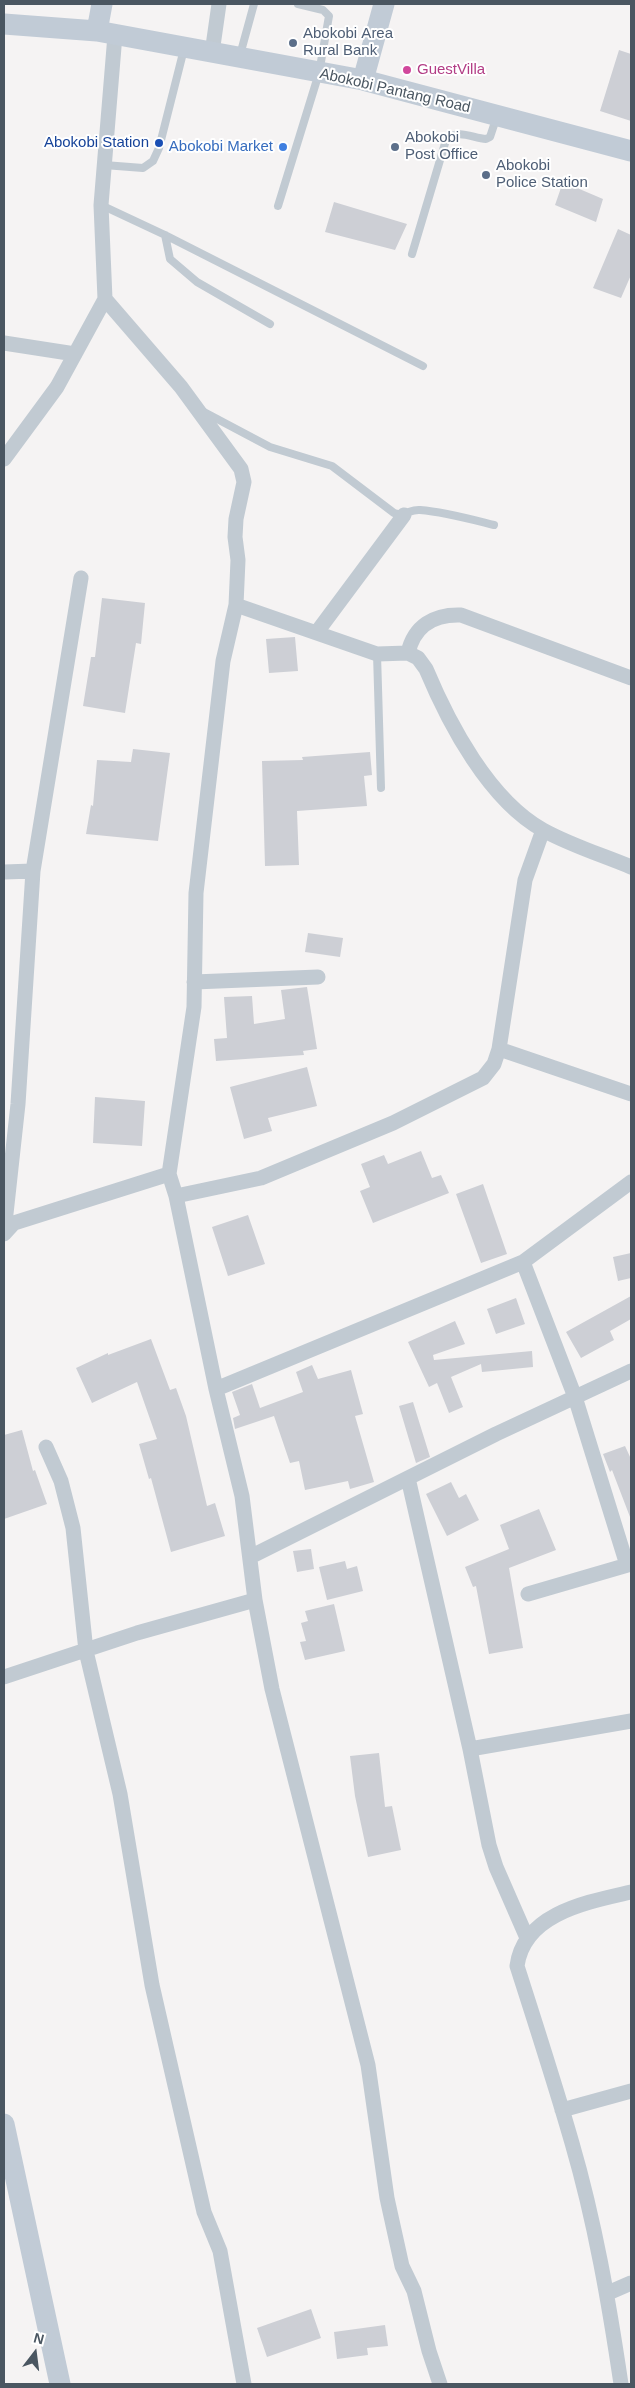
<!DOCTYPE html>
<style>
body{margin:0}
#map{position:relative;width:635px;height:2388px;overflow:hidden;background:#f5f3f3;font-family:Helvetica,sans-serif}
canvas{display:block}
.frame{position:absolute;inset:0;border:5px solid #4a5661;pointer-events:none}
.north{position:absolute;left:10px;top:2328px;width:50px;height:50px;-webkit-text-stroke:4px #fff;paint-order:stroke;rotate:15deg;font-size:14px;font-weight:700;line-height:20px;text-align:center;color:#4a5661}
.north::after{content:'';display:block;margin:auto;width:18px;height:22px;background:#4a5661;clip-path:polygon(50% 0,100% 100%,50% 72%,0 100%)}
</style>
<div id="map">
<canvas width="635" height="2388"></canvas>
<div class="frame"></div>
<div class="north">N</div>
</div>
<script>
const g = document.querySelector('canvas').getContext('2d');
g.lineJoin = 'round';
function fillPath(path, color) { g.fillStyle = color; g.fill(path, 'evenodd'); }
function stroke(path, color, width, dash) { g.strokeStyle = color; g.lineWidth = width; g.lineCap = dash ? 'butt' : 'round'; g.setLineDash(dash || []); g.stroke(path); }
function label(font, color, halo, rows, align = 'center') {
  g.font = font + ' Helvetica,sans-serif'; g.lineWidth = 4; g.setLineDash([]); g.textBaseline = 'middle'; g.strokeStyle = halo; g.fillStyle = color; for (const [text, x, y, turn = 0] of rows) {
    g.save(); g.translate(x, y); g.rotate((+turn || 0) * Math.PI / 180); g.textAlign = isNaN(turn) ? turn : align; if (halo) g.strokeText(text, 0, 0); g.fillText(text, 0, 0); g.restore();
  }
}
fillPath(new Path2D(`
 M 619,50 L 631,54 L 631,121 L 600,111 Z
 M 563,182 L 603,199 L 596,222 L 555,205 Z
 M 334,202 L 407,224 L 395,250 L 325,232 Z
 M 618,229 L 631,235 L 631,275 L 621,298 L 593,288 Z
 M 102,598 L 145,603 L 141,644 L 136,643 L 125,713 L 83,706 L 91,657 L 95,657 Z
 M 295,637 L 298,671 L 269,673 L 266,639 Z
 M 133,749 L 170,753 L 158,841 L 86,834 L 91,805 L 93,806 L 97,760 L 131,762 Z
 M 370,752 L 372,775 L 364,776 L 367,806 L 297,811 L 299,865 L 265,866 L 262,761 L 303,760 L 302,757 Z
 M 308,933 L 343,938 L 340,957 L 305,952 Z
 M 307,987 L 317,1049 L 303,1051 L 304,1055 L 216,1061 L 214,1039 L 227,1038 L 224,997 L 252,996 L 254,1024 L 285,1019 L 281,990 Z
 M 307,1067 L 317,1106 L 268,1118 L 272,1131 L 244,1139 L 230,1087 Z
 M 95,1097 L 145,1101 L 142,1146 L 93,1143 Z
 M 421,1151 L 432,1178 L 441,1175 L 449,1193 L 373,1223 L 360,1191 L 370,1187 L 361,1164 L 384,1155 L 388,1164 Z
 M 483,1184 L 507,1254 L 481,1263 L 456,1194 Z
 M 248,1215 L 265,1264 L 228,1276 L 212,1227 Z
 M 631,1253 L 631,1278 L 618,1281 L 613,1257 Z
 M 631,1296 L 631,1319 L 610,1331 L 614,1340 L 581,1358 L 566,1332 Z
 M 516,1298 L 525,1324 L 496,1334 L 487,1309 Z
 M 455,1321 L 465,1344 L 433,1355 L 434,1360 L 532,1351 L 533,1367 L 482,1372 L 481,1364 L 451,1377 L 463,1407 L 449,1413 L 437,1383 L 429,1387 L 408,1342 Z
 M 151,1339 L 170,1390 L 176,1388 L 186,1416 L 207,1506 L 215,1503 L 225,1536 L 171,1552 L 151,1478 L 149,1479 L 139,1444 L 157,1439 L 137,1382 L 92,1403 L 76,1368 L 108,1353 L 108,1355 Z
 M 312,1365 L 318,1379 L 351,1370 L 363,1414 L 355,1416 L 374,1482 L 350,1489 L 348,1481 L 305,1490 L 299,1461 L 290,1463 L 274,1416 L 235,1429 L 233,1418 L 240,1415 L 232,1392 L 252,1384 L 260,1408 L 303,1392 L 296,1372 Z
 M 413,1402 L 430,1457 L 416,1463 L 399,1406 Z
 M 22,1430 L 33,1471 L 35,1470 L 47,1504 L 4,1519 L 4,1435 Z
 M 625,1446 L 631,1459 L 630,1517 L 612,1470 L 610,1472 L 603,1454 Z
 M 451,1482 L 459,1498 L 466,1494 L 479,1520 L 447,1536 L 426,1494 Z
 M 539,1509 L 556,1550 L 509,1568 L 523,1648 L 489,1654 L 476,1586 L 473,1587 L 465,1567 L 509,1549 L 500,1525 Z
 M 311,1549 L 314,1569 L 297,1572 L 293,1551 Z
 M 345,1561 L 347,1569 L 357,1566 L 363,1591 L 327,1600 L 319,1567 Z
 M 334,1604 L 345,1651 L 305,1660 L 300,1642 L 306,1641 L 301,1623 L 308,1621 L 305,1611 Z
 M 379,1753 L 385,1807 L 392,1806 L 401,1850 L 368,1857 L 355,1796 L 350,1756 Z
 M 311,2309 L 321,2338 L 267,2357 L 257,2328 Z
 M 385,2325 L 388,2346 L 367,2348 L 368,2355 L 337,2359 L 334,2332 Z`), '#cdcfd5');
stroke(new Path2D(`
 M 240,55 L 254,4
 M 104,165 L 143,168 L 153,161 L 159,148 L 184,49
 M 101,205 L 165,235 L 423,366
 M 278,206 L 319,73 L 329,16 L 323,10 L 298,4
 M 165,235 L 170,259 L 197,282 L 270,324
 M 412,254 L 446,140 C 458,128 472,138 486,139 L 490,137 L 497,116
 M 204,412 L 270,447 L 332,466 L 394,513 C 404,517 410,509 420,510 C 445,512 470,519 494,525
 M 377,654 L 381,788`), '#c1cad2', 8);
stroke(new Path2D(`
 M 115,35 L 101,205 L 105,299 L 181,387 L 241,469 L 244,482 L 236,519 L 235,537 L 238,560 L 236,605 L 223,661 L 196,893 L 194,1007 L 169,1174 L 176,1196 L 216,1389 L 242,1496 L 255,1600 L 272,1689 L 368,2065 L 387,2198 L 402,2266 L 414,2291 L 429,2351 L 440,2384
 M 212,53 L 219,4
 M 4,343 L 75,354
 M 4,459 L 57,387 L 105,299
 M 236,605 L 377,654 L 408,653 L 418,658 L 426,669 C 449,724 489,800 543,830 C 570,845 602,855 631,867
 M 317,632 L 404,515
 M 408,653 C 414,626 434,614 461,615 L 631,678
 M 4,872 L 33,871
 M 194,982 L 318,977
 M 499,1049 L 525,880 L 543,830
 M 176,1196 L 261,1178 L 393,1123 L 483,1078 L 494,1064 L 499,1049 L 631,1094
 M 4,1232 L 18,1104 L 33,871 L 81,578
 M 4,1234 L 14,1223 L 169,1174
 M 523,1262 L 631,1182
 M 216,1389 L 523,1262 L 575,1397 L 627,1565
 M 46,1447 L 61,1481 L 73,1528 L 86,1651 L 120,1794 L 152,1985 L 204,2212 L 220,2251 L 244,2384
 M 408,1478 L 470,1749 L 489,1845 L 496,1867 L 527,1938
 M 250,1557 L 496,1434 L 631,1371
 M 528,1594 L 631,1564
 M 4,1677 L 137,1633 L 255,1600
 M 470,1749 L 631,1721
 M 562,2110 L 631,2091
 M 608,2293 L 631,2283
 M 621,2384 C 609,2303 595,2222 572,2143 C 555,2084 536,2025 517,1966 C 524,1913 588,1902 631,1892`), '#c1cad2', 15);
stroke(new Path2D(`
 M 4,24 L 97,31 L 363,80 L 631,151
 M 97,31 L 102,4
 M 363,80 L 384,4
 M 4,2124 L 60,2384`), '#c1cbd6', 21);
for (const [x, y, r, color] of [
 [293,43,5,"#5c6f8a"],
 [407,70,5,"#d1479c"],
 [159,143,5,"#1a4fb4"],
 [283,147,5,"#3f7fe0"],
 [395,147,5,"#5c6f8a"],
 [486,175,5,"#5c6f8a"]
]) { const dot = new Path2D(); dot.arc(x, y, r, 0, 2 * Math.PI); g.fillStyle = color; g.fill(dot); stroke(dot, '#fff', 2); }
label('15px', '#4e5e75', '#fff', [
 ["Abokobi Area",303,34],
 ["Rural Bank",303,51],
 ["Abokobi",405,138],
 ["Post Office",405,155],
 ["Abokobi",496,166],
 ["Police Station",496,183]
], 'left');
label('15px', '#b23c85', '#fff', [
 ["GuestVilla",417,70]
], 'left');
label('15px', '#4a5661', '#fff', [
 ["Abokobi Pantang Road",395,91,13]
]);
label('15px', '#164399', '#fff', [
 ["Abokobi Station",149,143]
], 'right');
label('15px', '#366cbe', '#fff', [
 ["Abokobi Market",273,147]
], 'right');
</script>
